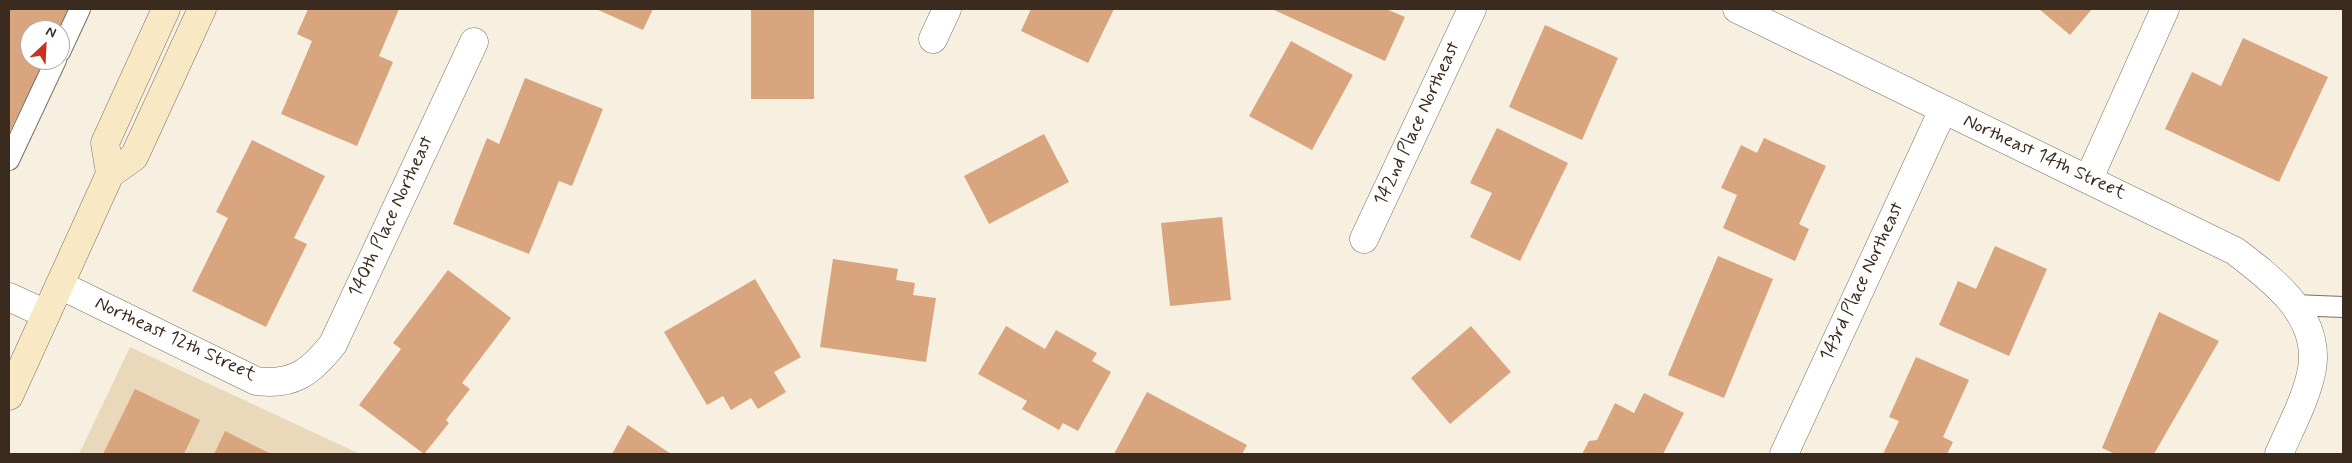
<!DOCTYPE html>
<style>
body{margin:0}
#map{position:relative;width:2352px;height:463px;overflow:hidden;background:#f7f0e1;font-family:Mynerve,sans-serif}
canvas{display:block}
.frame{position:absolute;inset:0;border:10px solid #3b2a1e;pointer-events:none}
.north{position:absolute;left:20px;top:20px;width:50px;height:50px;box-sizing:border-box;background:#fff;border:1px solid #b1aaa5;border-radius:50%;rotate:25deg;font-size:14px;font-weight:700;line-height:20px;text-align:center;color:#3b2a1e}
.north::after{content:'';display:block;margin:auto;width:18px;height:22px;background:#c8321e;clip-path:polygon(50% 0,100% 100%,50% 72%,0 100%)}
</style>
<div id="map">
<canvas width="2352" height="463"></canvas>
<div class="frame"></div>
<div class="north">N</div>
</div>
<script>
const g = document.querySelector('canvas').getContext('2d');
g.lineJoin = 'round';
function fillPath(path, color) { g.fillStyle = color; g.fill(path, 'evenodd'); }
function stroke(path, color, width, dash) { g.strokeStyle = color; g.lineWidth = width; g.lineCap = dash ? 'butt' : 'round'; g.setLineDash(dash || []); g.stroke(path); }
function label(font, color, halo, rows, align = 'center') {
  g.font = font + ' Mynerve,sans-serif'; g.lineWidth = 4; g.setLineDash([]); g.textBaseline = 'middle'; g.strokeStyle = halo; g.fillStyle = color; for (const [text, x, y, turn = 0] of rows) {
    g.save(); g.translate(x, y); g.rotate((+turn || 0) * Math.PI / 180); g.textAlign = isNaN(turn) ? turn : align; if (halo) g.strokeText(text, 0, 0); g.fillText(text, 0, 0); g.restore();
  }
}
fillPath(new Path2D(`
 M 130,347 L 360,454 L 79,454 Z`), '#e9d9ba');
fillPath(new Path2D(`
 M 9,9 L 70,9 L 59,30 L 30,30 L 30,60 L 45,60 L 9,133 Z
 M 308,9 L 399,9 L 379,56 L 393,62 L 357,146 L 281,114 L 312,41 L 297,34 Z
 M 596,9 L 653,9 L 643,30 Z
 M 751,9 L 814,9 L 814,99 L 751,99 Z
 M 1031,9 L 1114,9 L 1088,63 L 1021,31 Z
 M 1272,9 L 1386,9 L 1405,17 L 1385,61 Z
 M 2039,9 L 2092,9 L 2070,35 Z
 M 1545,25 L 1618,58 L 1582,140 L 1509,107 Z
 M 2243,38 L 2328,77 L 2279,182 L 2165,129 L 2192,72 L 2221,86 Z
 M 1291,41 L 1353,75 L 1312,150 L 1249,116 Z
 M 525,78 L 603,109 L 572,186 L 559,181 L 529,254 L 453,224 L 487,138 L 499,144 Z
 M 1497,128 L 1568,163 L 1520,261 L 1470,237 L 1492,193 L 1470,183 Z
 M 1044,134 L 1069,182 L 989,224 L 964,176 Z
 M 1764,138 L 1826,166 L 1799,224 L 1809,229 L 1795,261 L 1723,228 L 1737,195 L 1721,188 L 1741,145 L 1757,153 Z
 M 252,140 L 325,176 L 294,238 L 307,244 L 266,327 L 192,291 L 228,218 L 216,212 Z
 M 1222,217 L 1231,300 L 1170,306 L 1161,223 Z
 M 1995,246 L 2047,269 L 2009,356 L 1939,325 L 1958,281 L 1976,289 Z
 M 1718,256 L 1773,279 L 1724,398 L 1668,375 Z
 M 833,259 L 898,269 L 896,280 L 915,283 L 913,295 L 936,298 L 926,362 L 820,347 Z
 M 448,270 L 511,318 L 462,383 L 470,389 L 446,420 L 449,423 L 424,454 L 359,405 L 401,349 L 393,343 Z
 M 755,279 L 801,357 L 774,372 L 786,392 L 758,409 L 751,398 L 731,410 L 723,396 L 707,405 L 664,332 Z
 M 2159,312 L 2219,341 L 2154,454 L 2115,454 L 2102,448 Z
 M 1006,326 L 1045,349 L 1056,330 L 1097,353 L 1092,361 L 1111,372 L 1078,431 L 1063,423 L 1059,430 L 1022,409 L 1027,401 L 978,374 Z
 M 1471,326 L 1511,372 L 1450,424 L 1411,378 Z
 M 1916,357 L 1969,380 L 1943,437 L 1953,442 L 1947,454 L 1883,454 L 1899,421 L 1889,417 Z
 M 135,389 L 200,420 L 184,454 L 103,454 Z
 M 1147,392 L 1247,445 L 1242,454 L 1114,454 Z
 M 1644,393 L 1684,413 L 1663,454 L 1582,454 L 1589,441 L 1597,440 L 1615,403 L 1634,413 Z
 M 628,425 L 671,454 L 612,454 Z
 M 225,431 L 271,454 L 214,454 Z`), '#d8a57e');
const service = new Path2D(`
 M 60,52 L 80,9
 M 9,160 L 56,60
 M 2294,305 L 2343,307`);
const minor = new Path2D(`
 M 1737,9 L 2235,251 C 2269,277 2314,310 2313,358 C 2313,386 2290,428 2279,454
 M 933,39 L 947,9
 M 2089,178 L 2165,9
 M 1364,239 L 1472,9
 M 60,285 L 256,381 C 293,386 311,372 333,344 L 474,42
 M 9,297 L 46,314
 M 1784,454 L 1943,110`);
const secondary = new Path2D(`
 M 110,174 L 105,143 L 166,9
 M 9,396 L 110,174 L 134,157 L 202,9`);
stroke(service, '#7d6f62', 22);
stroke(minor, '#7d6f62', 29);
stroke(secondary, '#7d6f62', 29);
stroke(service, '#fff', 20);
stroke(minor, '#fff', 28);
stroke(secondary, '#f8e8c3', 28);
label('19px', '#3b2a1e', '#fff', [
 ["142nd Place Northeast",1418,124,-65],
 ["Northeast 14th Street",2044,158,25],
 ["140th Place Northeast",392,217,-65],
 ["143rd Place Northeast",1863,282,-65],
 ["Northeast 12th Street",175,340,25]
]);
</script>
